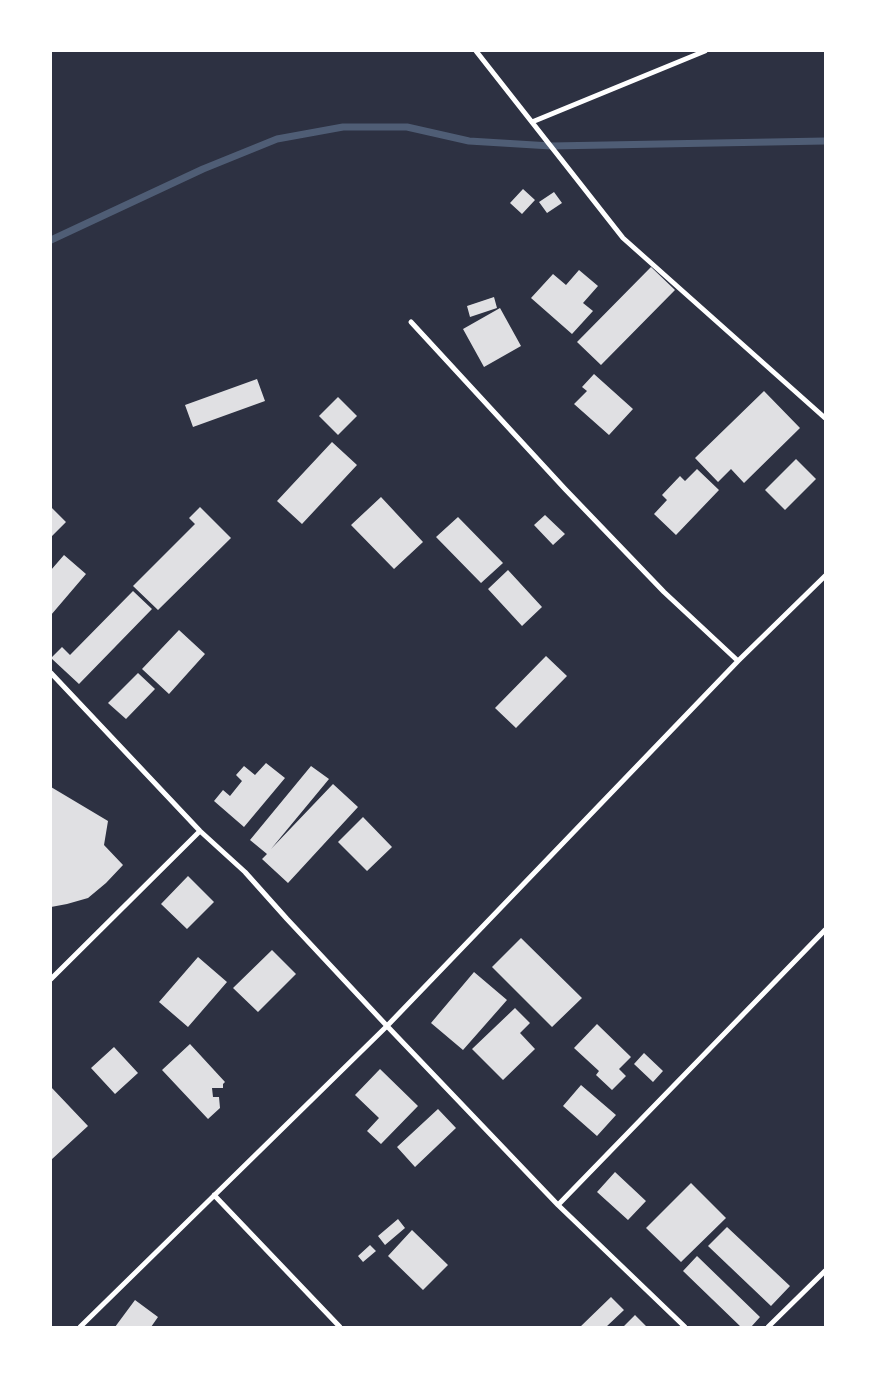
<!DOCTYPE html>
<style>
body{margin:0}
#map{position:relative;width:876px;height:1378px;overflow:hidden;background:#2d3142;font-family:"Public Sans",sans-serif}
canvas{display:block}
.frame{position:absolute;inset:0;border:52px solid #fff;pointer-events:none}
</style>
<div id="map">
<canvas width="876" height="1378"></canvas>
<div class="frame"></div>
</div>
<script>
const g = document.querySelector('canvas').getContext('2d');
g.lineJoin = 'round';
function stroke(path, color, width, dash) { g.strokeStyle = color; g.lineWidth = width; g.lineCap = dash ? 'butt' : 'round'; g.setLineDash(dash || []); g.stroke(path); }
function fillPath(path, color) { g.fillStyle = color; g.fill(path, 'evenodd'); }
stroke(new Path2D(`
 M 51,240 L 203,169 L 277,139 L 343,127 L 407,127 L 469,141 L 551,146 L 825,141`), '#4f5d75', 7);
fillPath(new Path2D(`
 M 523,189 L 535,200 L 522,214 L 510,203 Z
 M 554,192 L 562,203 L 547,213 L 539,202 Z
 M 651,267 L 675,290 L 601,365 L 577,342 Z
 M 579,270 L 598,286 L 583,303 L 593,311 L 572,334 L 531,298 L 553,274 L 566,285 Z
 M 494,297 L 497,308 L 470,317 L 467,306 Z
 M 500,308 L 521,346 L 484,367 L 463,329 Z
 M 594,374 L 633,409 L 609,435 L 574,404 L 587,391 L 582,387 Z
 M 257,379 L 265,401 L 193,427 L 185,405 Z
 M 764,391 L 800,428 L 744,483 L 731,469 L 718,482 L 695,458 Z
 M 338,397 L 357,416 L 338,435 L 319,416 Z
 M 332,442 L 357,465 L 302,524 L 277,501 Z
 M 796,459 L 816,479 L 785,510 L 765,490 Z
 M 697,469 L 719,490 L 676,535 L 654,514 L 667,500 L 662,495 L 680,476 L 685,481 Z
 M 381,497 L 423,542 L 394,569 L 351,525 Z
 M 51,507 L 66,522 L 51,537 Z
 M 200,507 L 231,538 L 158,610 L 133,586 L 195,524 L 189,518 Z
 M 545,515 L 565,534 L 553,545 L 534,525 Z
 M 458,517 L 503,563 L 481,583 L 436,537 Z
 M 64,555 L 86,574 L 51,615 L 51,570 Z
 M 508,570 L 542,607 L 522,626 L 488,589 Z
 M 133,591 L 152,609 L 79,684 L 51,658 L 62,647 L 70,655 Z
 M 179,630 L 205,654 L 169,694 L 142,669 Z
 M 546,656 L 567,676 L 516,728 L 495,708 Z
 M 138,673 L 155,689 L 126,719 L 108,703 Z
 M 266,763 L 285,778 L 244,827 L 214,801 L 223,790 L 230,796 L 242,781 L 236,775 L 244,766 L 255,775 Z
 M 311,766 L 329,779 L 271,849 L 333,784 L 358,807 L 288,883 L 262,859 L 267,854 L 250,840 Z
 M 51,787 L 108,821 L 104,845 L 123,865 L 106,883 L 88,898 L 67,904 L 51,907 Z
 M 363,817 L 392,847 L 367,871 L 338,842 Z
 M 188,876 L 214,902 L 187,929 L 161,904 Z
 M 521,938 L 582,998 L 552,1027 L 492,967 Z
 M 272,950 L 296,974 L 258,1012 L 233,988 Z
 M 198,957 L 227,982 L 188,1027 L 159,1002 Z
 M 474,972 L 507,1000 L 463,1050 L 431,1023 Z
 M 515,1008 L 530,1023 L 520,1033 L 535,1049 L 503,1080 L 472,1049 Z
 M 597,1024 L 631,1057 L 619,1069 L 626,1076 L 612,1090 L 596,1075 L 599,1071 L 574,1048 Z
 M 190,1044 L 225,1082 L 223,1084 L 223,1088 L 212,1088 L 213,1097 L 219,1097 L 220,1108 L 208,1119 L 162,1070 Z
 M 114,1047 L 138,1073 L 115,1094 L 91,1068 Z
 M 644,1053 L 663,1071 L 653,1082 L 634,1064 Z
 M 380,1069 L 418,1106 L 381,1144 L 367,1131 L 379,1118 L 355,1095 Z
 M 581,1085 L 616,1115 L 597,1136 L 563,1106 Z
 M 51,1087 L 88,1126 L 51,1160 Z
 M 438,1109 L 456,1128 L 415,1167 L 397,1147 Z
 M 615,1172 L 646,1201 L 628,1220 L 597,1192 Z
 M 691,1183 L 726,1218 L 681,1262 L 646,1228 Z
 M 398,1219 L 405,1228 L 385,1245 L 378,1236 Z
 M 727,1227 L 790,1286 L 771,1306 L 708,1246 Z
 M 412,1230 L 448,1265 L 423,1290 L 388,1256 Z
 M 370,1245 L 376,1251 L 363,1262 L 358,1256 Z
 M 697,1256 L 760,1317 L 751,1327 L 741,1327 L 683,1271 Z
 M 611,1297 L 624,1310 L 606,1327 L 580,1327 Z
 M 135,1300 L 158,1317 L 151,1327 L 115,1327 Z
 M 635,1315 L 647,1327 L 623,1327 Z`), '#e0e0e3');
stroke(new Path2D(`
 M 476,51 L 623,238 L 825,418
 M 532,122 L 705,51
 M 411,322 L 565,489 L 664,592 L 738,661
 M 51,673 L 200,831 L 245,872 L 287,919 L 387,1026 L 558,1205 L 685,1327
 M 51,979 L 200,831
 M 214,1195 L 340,1327
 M 558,1205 L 825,930
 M 80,1327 L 387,1026 L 738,661 L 825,576
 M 768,1327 L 825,1271`), '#fff', 5);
</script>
